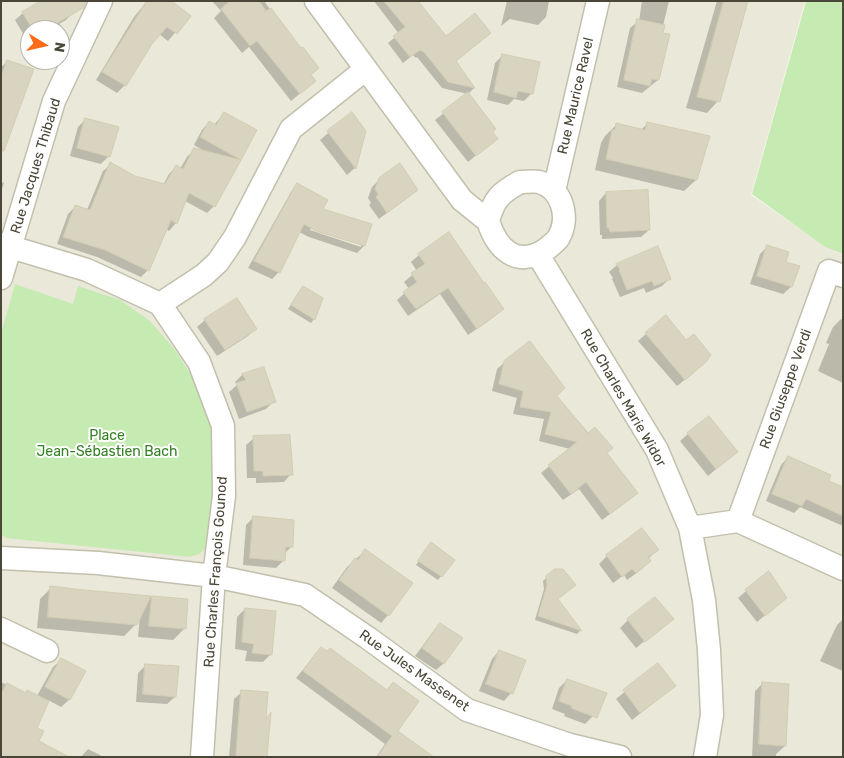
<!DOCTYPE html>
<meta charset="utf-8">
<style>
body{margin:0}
#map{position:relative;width:844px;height:758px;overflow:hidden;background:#f6f5eb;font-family:Rubik,sans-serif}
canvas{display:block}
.frame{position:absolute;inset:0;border:2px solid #4b4738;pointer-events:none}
.north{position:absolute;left:20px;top:20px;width:50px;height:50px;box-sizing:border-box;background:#fff;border:1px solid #b7b5af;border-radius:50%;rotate:99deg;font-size:14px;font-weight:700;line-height:20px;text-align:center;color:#4b4738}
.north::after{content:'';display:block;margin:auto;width:18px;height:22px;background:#ff6c18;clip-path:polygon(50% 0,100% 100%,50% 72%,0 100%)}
</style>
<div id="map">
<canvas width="844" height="758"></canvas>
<div class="frame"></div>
<div class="north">N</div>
</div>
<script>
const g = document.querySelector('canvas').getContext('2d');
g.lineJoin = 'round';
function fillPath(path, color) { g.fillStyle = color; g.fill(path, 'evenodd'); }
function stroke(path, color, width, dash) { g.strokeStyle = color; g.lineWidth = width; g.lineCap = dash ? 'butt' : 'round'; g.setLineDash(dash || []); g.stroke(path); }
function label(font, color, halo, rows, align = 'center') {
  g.font = font + ' Rubik,sans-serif'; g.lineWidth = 4; g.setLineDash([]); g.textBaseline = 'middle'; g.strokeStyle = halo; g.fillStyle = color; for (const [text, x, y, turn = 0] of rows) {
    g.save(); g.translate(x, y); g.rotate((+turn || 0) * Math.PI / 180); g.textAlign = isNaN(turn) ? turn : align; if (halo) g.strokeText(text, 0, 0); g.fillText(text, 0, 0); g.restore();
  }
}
fillPath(new Path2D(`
 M 1,1 L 805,1 L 751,195 L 826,247 L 843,255 L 843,757 L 1,757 ZM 30,30 L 60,30 L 60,60 L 30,60 Z`), '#eae8d8');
fillPath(new Path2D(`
 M 806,1 L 843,1 L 843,254 L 825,247 L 752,194 Z
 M 15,284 L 73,304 L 78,286 L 120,300 L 150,321 L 176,351 L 192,377 L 208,415 L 215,452 L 209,536 C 205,551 204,553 190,557 L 6,538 L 1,534 L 1,334 Z`), '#c6ebb2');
fillPath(new Path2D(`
 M 147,1 L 170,1 L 189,16 L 168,41 L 159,34 L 151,43 L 125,85 L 117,93 L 96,80 L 134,17 Z
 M 212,1 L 264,1 L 300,50 L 318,68 L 310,76 L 315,81 L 291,101 L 249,47 L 242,53 L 214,18 L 221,11 Z
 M 374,1 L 417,1 L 446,38 L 489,33 L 455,62 L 474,88 L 468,94 L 496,139 L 468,162 L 435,120 L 468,94 L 442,88 L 417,57 L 416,58 L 413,55 L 403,63 L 388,43 L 399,34 Z
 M 507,1 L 549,1 L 546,17 L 538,25 L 510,19 L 501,26 Z
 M 642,1 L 669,1 L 661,34 L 658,80 L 642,93 L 617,87 L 630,28 L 639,21 Z
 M 717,1 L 747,1 L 718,101 L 707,113 L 686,108 Z
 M 74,12 L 66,20 L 49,30 L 30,30 L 30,41 L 28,42 L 15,20 L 23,13 Z
 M 503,55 L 532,93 L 524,101 L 514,99 L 508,105 L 487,100 L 495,63 Z
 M 8,61 L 1,134 L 1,67 Z
 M 224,113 L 256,131 L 214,206 L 207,213 L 185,201 L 176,223 L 169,231 L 166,229 L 148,270 L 141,277 L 97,257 L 57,244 L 68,214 L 76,206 L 87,210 L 103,171 L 111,164 L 134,177 L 163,185 L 169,174 L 176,167 L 180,169 L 187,157 L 195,149 L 204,151 L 194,145 L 202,130 L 209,122 L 214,125 Z
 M 352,113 L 365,131 L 355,168 L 347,175 L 320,140 Z
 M 86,119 L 109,156 L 101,164 L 70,156 L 78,127 Z
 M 647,124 L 708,137 L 696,180 L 684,191 L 595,170 L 601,143 L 605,136 L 616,125 L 641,130 Z
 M 380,179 L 417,190 L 379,219 L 369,205 L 371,203 L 368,198 L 372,187 Z
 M 1,182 L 4,183 L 1,192 Z
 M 297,185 L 321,210 L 370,225 L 364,246 L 357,253 L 309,237 L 299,232 L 279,272 L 272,279 L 248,268 L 291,192 ZM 311,228 L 361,244 L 361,247 L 310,230 Z
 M 606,193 L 649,230 L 641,237 L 602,239 L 602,235 L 600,235 L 599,201 Z
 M 768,246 L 784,263 L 798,267 L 791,287 L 783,294 L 750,284 L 760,254 Z
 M 419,255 L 502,309 L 495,316 L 468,335 L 440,294 L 408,316 L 397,300 L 409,289 L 404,282 L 417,271 L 411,262 Z
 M 617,265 L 669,279 L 662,286 L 646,293 L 644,288 L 620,297 L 612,279 L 613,278 L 609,272 Z
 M 303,287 L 314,319 L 311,323 L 288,309 Z
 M 841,319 L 843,320 L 843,383 L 818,371 L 829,344 L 826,343 L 833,327 Z
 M 205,320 L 255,329 L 248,336 L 217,356 L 197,327 Z
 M 646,334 L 686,341 L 697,370 L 677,386 L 638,341 Z
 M 505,362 L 556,396 L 606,453 L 637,493 L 629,500 L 602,520 L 579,489 L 563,500 L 541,473 L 570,449 L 539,441 L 544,419 L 513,414 L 517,398 L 492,391 L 497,369 Z
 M 263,368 L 274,401 L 266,409 L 239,419 L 229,392 L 237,385 L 235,382 L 242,375 Z
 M 688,434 L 736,452 L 708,476 L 680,441 Z
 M 254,438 L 291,474 L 284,482 L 256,483 L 256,478 L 247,478 L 246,445 Z
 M 788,457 L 827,481 L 843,488 L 843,526 L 800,507 L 794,513 L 766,501 L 781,465 Z
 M 254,517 L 291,547 L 284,554 L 284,560 L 276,568 L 243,565 L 246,525 Z
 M 428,547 L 453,560 L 438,580 L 416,565 Z
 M 657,550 L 648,559 L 649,561 L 642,569 L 627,580 L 624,575 L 613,583 L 599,564 L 607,556 Z
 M 365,551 L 388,615 L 381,623 L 332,588 L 347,567 Z
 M 768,572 L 786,598 L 757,622 L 738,598 Z
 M 547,577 L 557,599 L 580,631 L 577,634 L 535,620 L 544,589 L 543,581 Z
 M 51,588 L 187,600 L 184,629 L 173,640 L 138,637 L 140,616 L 136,624 L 124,636 L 37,628 L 40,599 Z
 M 245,609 L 271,654 L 263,662 L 245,661 L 247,651 L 235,649 L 237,617 Z
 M 672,619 L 636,648 L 620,628 L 628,620 Z
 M 843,619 L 843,671 L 820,661 L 837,625 Z
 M 440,624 L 444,663 L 436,670 L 415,656 L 433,632 Z
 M 321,648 L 386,691 L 393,683 L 396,731 L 431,757 L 376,757 L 385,744 L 296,678 Z
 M 499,651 L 511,693 L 504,701 L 479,691 L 492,659 Z
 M 61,660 L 84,671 L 69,700 L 61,707 L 48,700 L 35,728 L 1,741 L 1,682 L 25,694 L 27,692 L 37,696 L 53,667 Z
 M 146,665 L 175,697 L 167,704 L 136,702 L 138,673 Z
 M 658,665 L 666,693 L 632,720 L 616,699 Z
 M 567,680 L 607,694 L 593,716 L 585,724 L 564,716 L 565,714 L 552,709 L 559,688 Z
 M 762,684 L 788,685 L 785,746 L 776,754 L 776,757 L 752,757 L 755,691 Z
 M 242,692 L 264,721 L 266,757 L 229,757 L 234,699 Z
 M 88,749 L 104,757 L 81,757 Z`), '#0003');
const building = new Path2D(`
 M 41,1 L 86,1 L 83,8 L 45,30 L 33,30 L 22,12 Z
 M 147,1 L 172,1 L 191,16 L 177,34 L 167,27 L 152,44 L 126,86 L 102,72 Z
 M 230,1 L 259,1 L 266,11 L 271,8 L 301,48 L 303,47 L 319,68 L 311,75 L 316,81 L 300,94 L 257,41 L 250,46 L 221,9 Z
 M 384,1 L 418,1 L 446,36 L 475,13 L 491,33 L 456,61 L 475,88 L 448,82 L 424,52 L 423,52 L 420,50 L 410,57 L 393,36 L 405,27 Z
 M 724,1 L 748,1 L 720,102 L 697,97 Z
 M 637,19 L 665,25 L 663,33 L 670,34 L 659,80 L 652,79 L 650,86 L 624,80 Z
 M 502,54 L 540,62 L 533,94 L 518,91 L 516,98 L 494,92 Z
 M 7,60 L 34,69 L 4,151 L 1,151 L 1,77 Z
 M 468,92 L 496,129 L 493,132 L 498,139 L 476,156 L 442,112 Z
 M 224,112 L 257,130 L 241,160 L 200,137 L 209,121 L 216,125 Z
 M 352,112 L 366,131 L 356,169 L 327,131 Z
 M 85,118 L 119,127 L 110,157 L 77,148 Z
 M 647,122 L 710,136 L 697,180 L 606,159 L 612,130 L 615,130 L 616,123 L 645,130 Z
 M 194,148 L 241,160 L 215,207 L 189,193 L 177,224 L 171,220 L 149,271 L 105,250 L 63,237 L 75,205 L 90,210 L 110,162 L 135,176 L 165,184 L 176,165 L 183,169 Z
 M 400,163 L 418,190 L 387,213 L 376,197 L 378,194 L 375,189 L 379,178 Z
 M 297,183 L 328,200 L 323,209 L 372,224 L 365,246 L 316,231 L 304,224 L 280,273 L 254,261 Z
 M 648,190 L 650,230 L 610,232 L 609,228 L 607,228 L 606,192 Z
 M 449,232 L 484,283 L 485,282 L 504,309 L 477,329 L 448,288 L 416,309 L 403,292 L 417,282 L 411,273 L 425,264 L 418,254 Z
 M 767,245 L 789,252 L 786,262 L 800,266 L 792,287 L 757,276 Z
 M 658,246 L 671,279 L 654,286 L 652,281 L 627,290 L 619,270 L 620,269 L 616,264 Z
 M 303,286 L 323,298 L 315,320 L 291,305 Z
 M 237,298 L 257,329 L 225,350 L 204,319 Z
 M 666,315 L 686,340 L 694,334 L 711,355 L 706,362 L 685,380 L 645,333 Z
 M 530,341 L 565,388 L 557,396 L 588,433 L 595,427 L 613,448 L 607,453 L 638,493 L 610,514 L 586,482 L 571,494 L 548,465 L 577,442 L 545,434 L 551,412 L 520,407 L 523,391 L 499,384 L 504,361 Z
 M 264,367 L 276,402 L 247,412 L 236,383 L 246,380 L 242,374 Z
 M 709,416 L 738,452 L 716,469 L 687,433 Z
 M 290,435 L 293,475 L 263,476 L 263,471 L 254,471 L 253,436 Z
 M 788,456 L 831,475 L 829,481 L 843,487 L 843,516 L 806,499 L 802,506 L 772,494 Z
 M 253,516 L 294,520 L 293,547 L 286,547 L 285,561 L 250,558 Z
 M 642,528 L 659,550 L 648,557 L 651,561 L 636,573 L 632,569 L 622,577 L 606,555 Z
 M 431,542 L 455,560 L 442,577 L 418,561 Z
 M 365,549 L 413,583 L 389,616 L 339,580 L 355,558 L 358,560 Z
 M 555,569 L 563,569 L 576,585 L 558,599 L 582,631 L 538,616 L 547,585 L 546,576 Z
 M 769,571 L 787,598 L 765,616 L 745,590 Z
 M 50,586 L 84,590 L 151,596 L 137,625 L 48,617 Z
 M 152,596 L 188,599 L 186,629 L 149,626 Z
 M 655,597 L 674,619 L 645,642 L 627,619 Z
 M 245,608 L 276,611 L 272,655 L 252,653 L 254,644 L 242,642 Z
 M 440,623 L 463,638 L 444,664 L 422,648 Z
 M 321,647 L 327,651 L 330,648 L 387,690 L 393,682 L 419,701 L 398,731 L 434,757 L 377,757 L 392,736 L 303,671 Z
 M 499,650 L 526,660 L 513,694 L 486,684 Z
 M 61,658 L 86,671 L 70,700 L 45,687 Z
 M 658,663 L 676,686 L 640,713 L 623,690 Z
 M 145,664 L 179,666 L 176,697 L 143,694 Z
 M 567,679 L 607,693 L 597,718 L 571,708 L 572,706 L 559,701 Z
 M 762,682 L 789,684 L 786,746 L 759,744 Z
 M 7,683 L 26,693 L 27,690 L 49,701 L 37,728 L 44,731 L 39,741 L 69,757 L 1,757 L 1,694 Z
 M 241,690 L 268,692 L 266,719 L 271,712 L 267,757 L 236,757 Z`);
fillPath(building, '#d8d4bf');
stroke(building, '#d3cdb2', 1);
const minor = new Path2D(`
 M 316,1 L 462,200 L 488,221
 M 520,182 C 526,182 534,181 539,182 C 562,188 570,217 559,237 C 556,242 550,246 545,250 C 516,268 497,249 488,221 C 494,199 500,193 520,182 Z
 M 554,191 L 598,1
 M 1,244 L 87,270 L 160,304
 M 538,255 L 657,450 L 690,528 L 704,600 L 709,650 L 712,715 L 705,757
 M 1,278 L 54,101 L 101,1
 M 738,521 L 829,271 L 843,276
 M 690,528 L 738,521 L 843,569
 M 1,558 L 98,563 L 214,576 L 305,595 L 368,638 L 467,710 L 570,745 L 620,757
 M 1,629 L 47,651
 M 202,757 L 214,576 L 224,496 L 223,426 L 199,362 L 160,304 L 204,275 L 218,262 L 235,237 L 291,129 L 366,69`);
stroke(minor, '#c2bfac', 25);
stroke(minor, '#fff', 22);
label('14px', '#4b4738', '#fff', [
 ["Rue Maurice Ravel",576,96,-77],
 ["Rue Jacques Thibaud",36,166,-73],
 ["Rue Giuseppe Verdi",786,389,-70],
 ["Rue Charles Marie Widor",623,398,60],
 ["Rue Charles François Gounod",216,572,-86],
 ["Rue Jules Massenet",414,671,35]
]);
label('14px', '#368027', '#fff', [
 ["Place",107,436],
 ["Jean-Sébastien Bach",107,452]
]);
</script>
